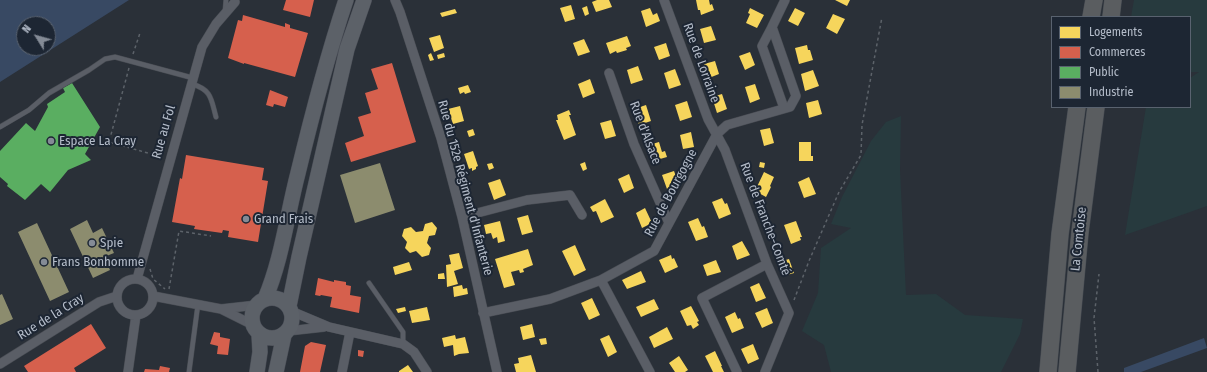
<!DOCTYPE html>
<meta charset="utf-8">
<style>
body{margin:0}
#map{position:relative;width:1207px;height:372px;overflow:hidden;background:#2a3038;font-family:"Fira Sans Condensed",sans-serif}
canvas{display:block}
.legend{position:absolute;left:1051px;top:16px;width:140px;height:92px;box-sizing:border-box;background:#1d2633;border:1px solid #59626f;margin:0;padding:5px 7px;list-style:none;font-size:12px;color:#b4bcc9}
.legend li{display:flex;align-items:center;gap:8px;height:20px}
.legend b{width:20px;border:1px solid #59626f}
.north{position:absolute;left:16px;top:16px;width:40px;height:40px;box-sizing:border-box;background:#1d2633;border:1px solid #59626f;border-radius:50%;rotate:307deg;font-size:11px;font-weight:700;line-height:16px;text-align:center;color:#b4bcc9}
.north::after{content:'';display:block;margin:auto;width:14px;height:18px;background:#848b96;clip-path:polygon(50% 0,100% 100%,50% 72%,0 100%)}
</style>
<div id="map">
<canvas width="1207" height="372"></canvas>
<ul class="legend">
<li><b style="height:11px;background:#f6d55c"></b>Logements</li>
<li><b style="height:11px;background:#d6604d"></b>Commerces</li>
<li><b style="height:11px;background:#5aae61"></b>Public</li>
<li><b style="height:11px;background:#8c8c6e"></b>Industrie</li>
</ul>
<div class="north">N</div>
</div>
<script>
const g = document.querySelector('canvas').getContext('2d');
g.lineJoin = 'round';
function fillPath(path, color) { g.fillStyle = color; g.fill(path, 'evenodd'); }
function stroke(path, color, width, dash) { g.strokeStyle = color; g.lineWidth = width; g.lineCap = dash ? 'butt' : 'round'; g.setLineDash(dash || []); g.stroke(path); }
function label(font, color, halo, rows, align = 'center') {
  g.font = font + ' "Fira Sans Condensed",sans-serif'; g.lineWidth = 4; g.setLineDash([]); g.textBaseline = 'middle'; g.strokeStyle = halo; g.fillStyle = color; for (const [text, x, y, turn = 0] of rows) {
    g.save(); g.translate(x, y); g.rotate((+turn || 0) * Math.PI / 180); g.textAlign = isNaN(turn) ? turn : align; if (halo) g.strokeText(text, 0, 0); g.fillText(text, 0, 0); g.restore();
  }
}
fillPath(new Path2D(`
 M 1134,0 L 1207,0 L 1207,206 L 1125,235 L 1146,107 L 1190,107 L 1190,78 L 1199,72 L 1190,72 L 1190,17 L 1131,17 Z
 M 901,116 L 900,170 L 906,295 L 936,294 L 965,315 L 1023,319 L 1020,334 L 1001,372 L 831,372 L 824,345 L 802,331 L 818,293 L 821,248 L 851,228 L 831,224 L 842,197 L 871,141 L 886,122 Z`), '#273a3e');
fillPath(new Path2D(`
 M 0,0 L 129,0 L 0,82 ZM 24,24 L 48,24 L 48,48 L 24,48 Z
 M 1204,338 L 1207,348 L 1141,372 L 1124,372 L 1124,368 Z`), '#384963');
fillPath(new Path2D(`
 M 597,0 L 609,0 L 612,7 L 596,12 L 592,2 Z
 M 696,0 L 709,0 L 710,5 L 712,4 L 714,10 L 701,15 L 700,10 L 698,10 Z
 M 835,0 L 850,0 L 847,6 Z
 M 571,5 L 575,19 L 565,22 L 560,8 Z
 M 587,6 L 589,14 L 585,16 L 582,8 Z
 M 650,8 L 653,15 L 657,13 L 660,21 L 646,27 L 641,11 Z
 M 750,8 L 764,15 L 757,28 L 746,23 L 750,14 L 748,13 Z
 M 795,8 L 805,13 L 798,26 L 788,21 Z
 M 455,9 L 457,13 L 442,17 L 440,13 Z
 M 833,14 L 845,19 L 837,34 L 826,28 Z
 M 711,26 L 716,40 L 704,43 L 700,29 Z
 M 440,35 L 444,48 L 434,52 L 429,38 Z
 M 627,36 L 631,46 L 626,48 L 627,50 L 617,53 L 616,51 L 610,54 L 606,43 Z
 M 584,39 L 590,52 L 578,56 L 573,43 Z
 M 666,43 L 670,56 L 659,60 L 654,47 Z
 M 807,45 L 808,50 L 810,50 L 813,60 L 799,64 L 795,48 Z
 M 750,52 L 755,65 L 745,70 L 739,56 Z
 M 431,53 L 434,60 L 430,61 L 428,55 Z
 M 444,53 L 445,57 L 438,59 L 437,55 Z
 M 715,61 L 719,74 L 709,78 L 704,64 Z
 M 638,66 L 643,80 L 631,84 L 627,70 Z
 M 675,69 L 681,85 L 669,89 L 664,73 Z
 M 813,70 L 819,86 L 805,91 L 801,74 Z
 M 590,79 L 595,93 L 583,98 L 578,84 Z
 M 755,84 L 760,99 L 750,103 L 745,87 Z
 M 468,85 L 471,92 L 465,94 L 464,92 L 460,94 L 458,88 Z
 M 722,94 L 727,109 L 717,113 L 712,97 Z
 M 818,100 L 822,114 L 809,118 L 806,103 Z
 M 687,101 L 692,117 L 680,121 L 675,105 Z
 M 646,105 L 651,121 L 639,125 L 634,109 Z
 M 460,106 L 464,121 L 453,124 L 448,109 Z
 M 569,110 L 571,115 L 569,115 L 576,135 L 564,140 L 556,120 L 558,120 L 557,115 Z
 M 611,120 L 616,136 L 605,139 L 600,123 Z
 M 770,128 L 774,143 L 764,146 L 760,130 Z
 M 473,129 L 475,135 L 469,137 L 467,131 Z
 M 691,132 L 694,147 L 683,149 L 680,135 Z
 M 659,142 L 662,152 L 665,151 L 667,157 L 653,161 L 649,145 Z
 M 799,142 L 811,142 L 811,156 L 813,156 L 813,161 L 799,161 Z
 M 473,151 L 478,166 L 476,167 L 476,169 L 472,171 L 472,168 L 469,169 L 464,154 Z
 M 585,162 L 587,169 L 583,171 L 580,164 Z
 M 760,162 L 765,163 L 764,168 L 759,167 Z
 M 492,163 L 494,168 L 489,170 L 487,164 Z
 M 674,171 L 679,185 L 667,189 L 662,175 Z
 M 764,172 L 774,177 L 770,186 L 771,187 L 766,197 L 755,191 Z
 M 629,174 L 634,188 L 624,193 L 618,179 Z
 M 809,177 L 816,194 L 804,198 L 798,182 Z
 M 500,179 L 506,195 L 494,200 L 488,183 Z
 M 722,198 L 725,204 L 727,203 L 731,214 L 719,219 L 712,202 Z
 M 605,199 L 614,217 L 601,223 L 596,211 L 593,212 L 590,207 Z
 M 645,208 L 652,223 L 642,228 L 636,213 Z
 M 528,215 L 533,232 L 522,235 L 517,218 Z
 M 698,218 L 702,227 L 704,226 L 708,237 L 696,241 L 688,222 Z
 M 500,221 L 505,241 L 498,243 L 497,237 L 493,239 L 491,233 L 486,234 L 484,225 Z
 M 796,221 L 802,237 L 800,237 L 801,240 L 791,244 L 784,225 Z
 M 432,222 L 437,228 L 435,235 L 429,236 L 427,243 L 431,248 L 429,255 L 422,257 L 416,251 L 410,253 L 405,248 L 407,242 L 402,236 L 404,229 L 411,227 L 416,232 L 423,231 L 425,224 Z
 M 742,241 L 750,255 L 737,260 L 732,246 Z
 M 575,245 L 586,270 L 574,276 L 562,251 Z
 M 528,249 L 533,265 L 523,269 L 524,272 L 520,273 L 519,270 L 511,272 L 515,285 L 504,288 L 495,259 Z
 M 459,253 L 463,268 L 454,271 L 458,284 L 447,287 L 446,265 L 451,264 L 449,255 Z
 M 671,255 L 672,259 L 674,258 L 678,267 L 665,273 L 659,260 Z
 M 789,259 L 794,273 L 784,276 L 779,262 Z
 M 716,260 L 721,272 L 707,276 L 703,265 Z
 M 409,262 L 412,270 L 395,275 L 393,267 Z
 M 641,271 L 646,282 L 627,289 L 622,280 Z
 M 444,273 L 445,279 L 438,279 L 438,274 Z
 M 759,283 L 766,298 L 756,302 L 750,287 Z
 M 462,285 L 463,289 L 467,288 L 468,294 L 454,297 L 453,287 Z
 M 592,298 L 600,315 L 589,320 L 581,303 Z
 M 654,299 L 659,309 L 641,317 L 636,307 Z
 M 691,306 L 699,321 L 697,322 L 699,325 L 693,329 L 691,325 L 687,326 L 680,311 Z
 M 405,307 L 406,311 L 398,313 L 396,309 Z
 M 427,307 L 430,320 L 412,323 L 409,311 Z
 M 767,308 L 773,323 L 762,328 L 755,313 Z
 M 735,312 L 738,319 L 740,318 L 744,328 L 732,333 L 725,317 Z
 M 532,324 L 535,337 L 523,340 L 520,327 Z
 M 667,327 L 673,339 L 654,348 L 649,337 Z
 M 455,335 L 456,339 L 465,337 L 469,353 L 459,354 L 454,356 L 453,345 L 444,347 L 442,338 Z
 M 609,335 L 617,352 L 608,357 L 600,339 Z
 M 546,338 L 547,344 L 541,345 L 539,339 Z
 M 753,344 L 759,359 L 748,364 L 741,349 Z
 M 715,351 L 722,366 L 721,366 L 724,372 L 713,372 L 705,356 Z
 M 531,355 L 536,372 L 516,372 L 514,364 L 519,363 L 518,358 Z
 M 679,356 L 688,370 L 685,372 L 675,372 L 669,363 Z
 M 408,365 L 413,372 L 399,372 L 399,371 Z`), '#f6d55c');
fillPath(new Path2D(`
 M 286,0 L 314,0 L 310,17 L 283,10 Z
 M 243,15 L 285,27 L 285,23 L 290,25 L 290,28 L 308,33 L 295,77 L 244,63 L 244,64 L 228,58 L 238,20 L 242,21 Z
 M 392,63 L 416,142 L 351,162 L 345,143 L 364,136 L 358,117 L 371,113 L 365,93 L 378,89 L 371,69 Z
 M 270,90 L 288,97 L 285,107 L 274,104 L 273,107 L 266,105 Z
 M 186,155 L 264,168 L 262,180 L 268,181 L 258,242 L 228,237 L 229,231 L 223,230 L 222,233 L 194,229 L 195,226 L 172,222 L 180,178 L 182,179 Z
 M 318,278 L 334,282 L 334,280 L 346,282 L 346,285 L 351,286 L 350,295 L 361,297 L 359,313 L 330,307 L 332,297 L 321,295 L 320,296 L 315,295 Z
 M 91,324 L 106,348 L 74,368 L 76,372 L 28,372 L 24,366 Z
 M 214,332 L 220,333 L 220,337 L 230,339 L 228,355 L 217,354 L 218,346 L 210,344 Z
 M 311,342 L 326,345 L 320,372 L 300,372 L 305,346 Z
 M 358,350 L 364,351 L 363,357 L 358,356 Z
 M 160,366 L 170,368 L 169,372 L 144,372 L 145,369 L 159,370 Z`), '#d6604d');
fillPath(new Path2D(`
 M 72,83 L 100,127 L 85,154 L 91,160 L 68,170 L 50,192 L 41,184 L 25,200 L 7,186 L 8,184 L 0,177 L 0,151 L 26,123 L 35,131 L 48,107 L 47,104 L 65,92 L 63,88 Z`), '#5aae61');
fillPath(new Path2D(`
 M 380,163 L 395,210 L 355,223 L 340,175 Z
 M 87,220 L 93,233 L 102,228 L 114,253 L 104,257 L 110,270 L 93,278 L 70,229 Z
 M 37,223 L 69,292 L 50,301 L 18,232 Z
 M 2,294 L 13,319 L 0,325 L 0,295 Z`), '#8c8c6e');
const lane = new Path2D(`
 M 225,12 L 226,0
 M 192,84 C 212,90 211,99 216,117
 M 0,127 L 29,110 L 49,93 L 89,70 L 105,59 L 115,57 L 193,78
 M 369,283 L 403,332 L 403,344
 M 189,372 L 198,304`);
const street = new Path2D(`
 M 395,0 L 400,12 L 441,138 L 462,217 L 497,372
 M 664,0 L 708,119 L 725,150 L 767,264 L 789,313 L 765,372
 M 772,27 L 762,46 L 784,108
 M 609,73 L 634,144 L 669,223
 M 462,217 L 527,200 L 570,195 L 582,215
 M 137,279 L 202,47 L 216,24 L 235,2
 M117 297a18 18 0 1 1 36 0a18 18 0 1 1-36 0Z
 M 601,280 L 650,372
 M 153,296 L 221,309 L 253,325
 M 221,309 L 257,305
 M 291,311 L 329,327 L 403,344 L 414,352 L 427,372
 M 483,313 L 550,299 L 601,280 L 654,251 L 717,134 L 727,125 L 790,107 L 796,96 L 772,27 L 785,0
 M 288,331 L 324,327
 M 0,364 L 99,302 L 117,296
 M 128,372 L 136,315
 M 342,372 L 350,332
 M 737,372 L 702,298 L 767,264`);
const primary = new Path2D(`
 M252 318a20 20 0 1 1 40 0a20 20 0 1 1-40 0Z
 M 265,299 C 282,259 287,215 298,173 C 312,115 327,57 346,0
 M 289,306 L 299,257 L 347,49 L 364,0
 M 257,372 L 260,352 L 259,334
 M 276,372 L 284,335`);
const highway = new Path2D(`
 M 1091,17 L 1094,0
 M 1111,17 L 1113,0
 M 1048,372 L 1060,234 L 1077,107
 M 1067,372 L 1080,232 L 1096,107`);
stroke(lane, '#484c53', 5.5);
stroke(street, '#484c53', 10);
stroke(primary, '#484c55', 16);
stroke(highway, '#474c53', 18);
stroke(new Path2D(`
 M 133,54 L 140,33
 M 129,68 L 109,142 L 162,157
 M 150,269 L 153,279 L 165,289
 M 169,289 L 179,231 L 211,236
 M 794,300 L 809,261 L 839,192 L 861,155 L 862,125 L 882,17
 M 1098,372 L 1094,318 L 1099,274`), '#5d636a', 1.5, [3, 3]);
stroke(lane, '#5a5e66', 4.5);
stroke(street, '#5a5e66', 9);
stroke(primary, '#5c6168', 15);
stroke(highway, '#5a5d60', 17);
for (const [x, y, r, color] of [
 [51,141,4,"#848b96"],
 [246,219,4,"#848b96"],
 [92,243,4,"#848b96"],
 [44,262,4,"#848b96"]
]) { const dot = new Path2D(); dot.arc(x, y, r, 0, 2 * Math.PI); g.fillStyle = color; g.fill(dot); stroke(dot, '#1d2633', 1.5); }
label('13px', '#b4bcc9', '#1d2633', [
 ["Rue de Lorraine",701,63,70],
 ["Rue au Fol",164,132,-74],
 ["Rue d'Alsace",645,133,69],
 ["Rue du 152e Régiment d'Infanterie",465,188,75],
 ["Rue de Bourgogne",671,193,-62],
 ["Rue de Franche-Comté",765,219,69],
 ["La Comtoise",1079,239,-84],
 ["Rue de la Cray",51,317,-32]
]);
label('13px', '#b4bcc9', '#1d2633', [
 ["Espace La Cray",59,141],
 ["Grand Frais",254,219],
 ["Spie",100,243],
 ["Frans Bonhomme",52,262]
], 'left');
</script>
